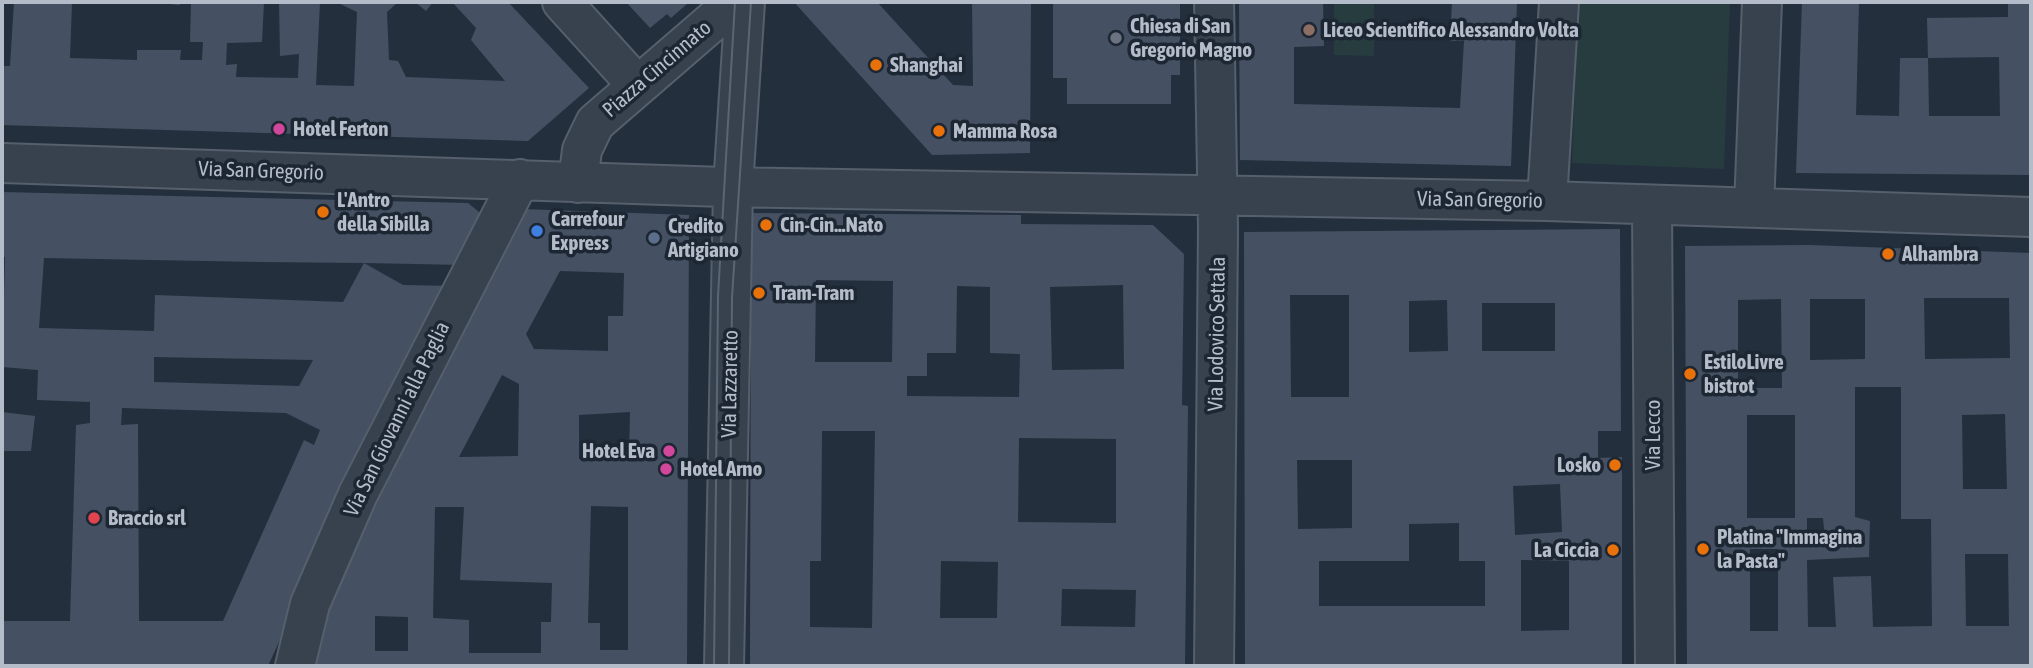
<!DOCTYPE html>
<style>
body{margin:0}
#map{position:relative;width:2033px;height:668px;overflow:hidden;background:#242f3e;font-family:"Asap Condensed",sans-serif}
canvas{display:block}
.frame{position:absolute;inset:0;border:4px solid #b4bcc9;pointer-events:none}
</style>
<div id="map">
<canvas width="2033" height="668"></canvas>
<div class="frame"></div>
</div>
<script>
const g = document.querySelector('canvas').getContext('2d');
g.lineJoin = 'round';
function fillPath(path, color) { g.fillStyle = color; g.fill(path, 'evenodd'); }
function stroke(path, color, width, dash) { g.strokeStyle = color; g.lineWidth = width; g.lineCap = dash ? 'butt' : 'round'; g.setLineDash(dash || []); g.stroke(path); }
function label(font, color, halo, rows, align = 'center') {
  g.font = font + ' "Asap Condensed",sans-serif'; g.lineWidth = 7; g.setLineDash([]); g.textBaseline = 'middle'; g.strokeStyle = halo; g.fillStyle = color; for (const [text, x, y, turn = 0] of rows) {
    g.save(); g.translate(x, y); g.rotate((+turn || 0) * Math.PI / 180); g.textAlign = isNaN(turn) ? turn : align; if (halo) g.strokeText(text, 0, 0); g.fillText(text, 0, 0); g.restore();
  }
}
fillPath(new Path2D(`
 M 1334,2 L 1374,2 L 1374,56 L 1334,55 Z
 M 1578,2 L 1730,2 L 1724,169 L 1572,163 Z`), '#263c3f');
fillPath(new Path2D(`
 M 14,2 L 72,2 L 70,58 L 137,60 L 137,50 L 181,50 L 180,60 L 202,60 L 203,42 L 190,42 L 191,2 L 264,2 L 262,42 L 227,43 L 226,65 L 237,64 L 236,77 L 298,78 L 299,54 L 280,56 L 279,2 L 320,2 L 316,85 L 354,86 L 357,12 L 336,2 L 398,2 L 387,12 L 389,60 L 398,61 L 406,77 L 505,81 L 471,40 L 476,28 L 452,2 L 508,2 L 589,88 L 528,141 L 2,125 L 2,66 L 10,66 Z
 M 149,2 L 180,2 L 180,5 Z
 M 415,2 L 433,2 L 426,11 Z
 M 626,2 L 685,2 L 687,4 L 671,18 L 667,14 L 650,28 Z
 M 794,2 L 877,2 L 953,85 L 973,86 L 972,2 L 1031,2 L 1030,153 L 932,155 Z
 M 1053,2 L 1180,2 L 1180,75 L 1171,75 L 1171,104 L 1067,104 L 1067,78 L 1053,78 Z
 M 1239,2 L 1323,2 L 1324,46 L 1294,47 L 1294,104 L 1460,108 L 1464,41 L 1450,41 L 1452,2 L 1517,2 L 1511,166 L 1240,160 Z
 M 1802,2 L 1859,2 L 1856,115 L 1899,116 L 1900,58 L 1928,58 L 1929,116 L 2000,116 L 1999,57 L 1928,58 L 1927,18 L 2008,17 L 2008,2 L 2031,2 L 2031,175 L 1796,173 Z
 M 2,192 L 468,203 L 484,216 L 465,265 L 364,263 L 261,262 L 44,258 L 39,328 L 154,331 L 155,295 L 343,302 L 364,263 L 403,285 L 453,286 L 366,451 L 268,666 L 2,666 L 2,621 L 70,621 L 76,425 L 90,423 L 90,402 L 37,400 L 38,370 L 2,367 L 5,257 L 2,257 ZM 154,357 L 313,360 L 299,386 L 154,382 ZM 122,408 L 286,413 L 320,430 L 314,445 L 304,440 L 223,621 L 139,621 L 138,424 L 121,425 Z
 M 522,209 L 689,215 L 687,666 L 317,666 L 317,614 ZM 560,271 L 624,273 L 623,316 L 608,316 L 608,351 L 534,349 L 526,334 ZM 502,375 L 519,384 L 518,456 L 459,457 ZM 630,412 L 629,459 L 579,459 L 579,415 ZM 591,506 L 628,507 L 628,650 L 600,650 L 600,623 L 588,623 ZM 435,507 L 464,507 L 460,580 L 552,583 L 551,622 L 541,622 L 541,653 L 469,653 L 469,620 L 433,618 ZM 375,616 L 408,617 L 408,651 L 375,651 Z
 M 751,213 L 1021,215 L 1021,224 L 1153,225 L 1184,254 L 1182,405 L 1188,406 L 1185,666 L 750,666 ZM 816,280 L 893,281 L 892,362 L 815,362 ZM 1123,285 L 1124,369 L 1052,370 L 1050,287 ZM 957,286 L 990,287 L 990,353 L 1020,354 L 1019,397 L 907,396 L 907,376 L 927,376 L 927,353 L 956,353 ZM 822,431 L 875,431 L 872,628 L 810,627 L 810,561 L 821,561 ZM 1019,438 L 1116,439 L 1116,523 L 1018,522 ZM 941,561 L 998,562 L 997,618 L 940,618 ZM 1062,589 L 1136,590 L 1135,627 L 1061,626 Z
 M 1620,229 L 1621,431 L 1598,431 L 1598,458 L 1622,457 L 1622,666 L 1245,666 L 1244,232 ZM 1290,295 L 1349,295 L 1349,397 L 1291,397 ZM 1447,300 L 1448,351 L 1409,352 L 1409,301 ZM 1482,303 L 1555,303 L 1555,351 L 1482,351 ZM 1297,460 L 1352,460 L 1352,528 L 1298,529 ZM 1560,484 L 1562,532 L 1515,535 L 1513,486 ZM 1459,523 L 1459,561 L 1485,561 L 1485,606 L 1319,606 L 1319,561 L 1409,561 L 1409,524 ZM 1521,560 L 1569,561 L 1569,630 L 1521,631 Z
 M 1809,245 L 2031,253 L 2031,666 L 1687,666 L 1685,246 ZM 1924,298 L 2009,298 L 2010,358 L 1925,359 ZM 1781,299 L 1782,388 L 1738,388 L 1738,300 ZM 1810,299 L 1865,299 L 1865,359 L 1810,360 ZM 1855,387 L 1901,387 L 1901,519 L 1931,519 L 1932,626 L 1873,627 L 1871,576 L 1833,577 L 1836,627 L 1808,627 L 1807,560 L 1869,557 L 1870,521 L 1855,517 ZM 2005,414 L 2007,489 L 1963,489 L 1962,415 ZM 1747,415 L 1795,415 L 1795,518 L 1747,518 ZM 1807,518 L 1823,518 L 1825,538 L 1807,538 ZM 1750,549 L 1778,549 L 1778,631 L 1750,631 ZM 1965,554 L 2008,554 L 2009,626 L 1966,626 Z
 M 2,412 L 35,416 L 31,451 L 2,451 Z`), '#455162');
const minor = new Path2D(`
 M 562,2 L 638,86
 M 2,163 L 724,187 L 1547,201 L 2031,217
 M 578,183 L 582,150 L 595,123 L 735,2
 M 1547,201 L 1559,2
 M 1652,205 L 1655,666
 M 1754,208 L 1762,2
 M 295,666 L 310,604 L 358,494 L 520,179
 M 724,666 L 733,187 L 745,2
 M 1214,666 L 1218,229 L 1214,2`);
stroke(minor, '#565f6c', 42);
stroke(minor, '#38414e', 38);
stroke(new Path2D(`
 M 714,666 L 718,296 L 735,2
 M 729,666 L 732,298 L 751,2`), '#5a6575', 2);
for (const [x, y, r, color] of [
 [1309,30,7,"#8d6e63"],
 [1116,38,7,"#6b7280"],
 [876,65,7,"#e8710a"],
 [279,129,7,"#d1479c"],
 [939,131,7,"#e8710a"],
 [323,212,7,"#e8710a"],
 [766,225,7,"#e8710a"],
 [537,231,7,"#3f7fe0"],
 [654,238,7,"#5c6f8a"],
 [1888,254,7,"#e8710a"],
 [759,293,7,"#e8710a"],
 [1690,374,7,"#e8710a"],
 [669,451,7,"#d1479c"],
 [1615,465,7,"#e8710a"],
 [666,469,7,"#d1479c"],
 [94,518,7,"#e0444e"],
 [1703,549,7,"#e8710a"],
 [1613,550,7,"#e8710a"]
]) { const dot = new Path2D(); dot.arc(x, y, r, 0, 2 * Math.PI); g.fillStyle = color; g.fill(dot); stroke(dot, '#1d2633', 2.5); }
label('bold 21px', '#b4bcc9', '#1d2633', [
 ["Chiesa di San",1130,26],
 ["Gregorio Magno",1130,50],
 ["Liceo Scientifico Alessandro Volta",1323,30],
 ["Shanghai",890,65],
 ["Hotel Ferton",293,129],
 ["Mamma Rosa",953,131],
 ["L'Antro",337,200],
 ["della Sibilla",337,224],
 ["Carrefour",551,219],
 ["Express",551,243],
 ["Cin-Cin...Nato",780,225],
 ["Credito",668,226],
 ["Artigiano",668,250],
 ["Alhambra",1902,254],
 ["Tram-Tram",773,293],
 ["EstiloLivre",1704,362],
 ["bistrot",1704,386],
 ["Hotel Eva",655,451,"right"],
 ["Losko",1601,465,"right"],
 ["Hotel Arno",680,469],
 ["Braccio srl",108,518],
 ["Platina \"Immagina",1717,537],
 ["la Pasta\"",1717,561],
 ["La Ciccia",1599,550,"right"]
], 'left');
label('21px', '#b4bcc9', '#1d2633', [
 ["Piazza Cincinnato",657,69,-41],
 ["Via San Gregorio",261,171,2],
 ["Via San Gregorio",1480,200,1],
 ["Via Lodovico Settala",1217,334,-89],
 ["Via Lazzaretto",730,384,-89],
 ["Via San Giovanni alla Paglia",397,419,-64],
 ["Via Lecco",1653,435,-90]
]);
</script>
